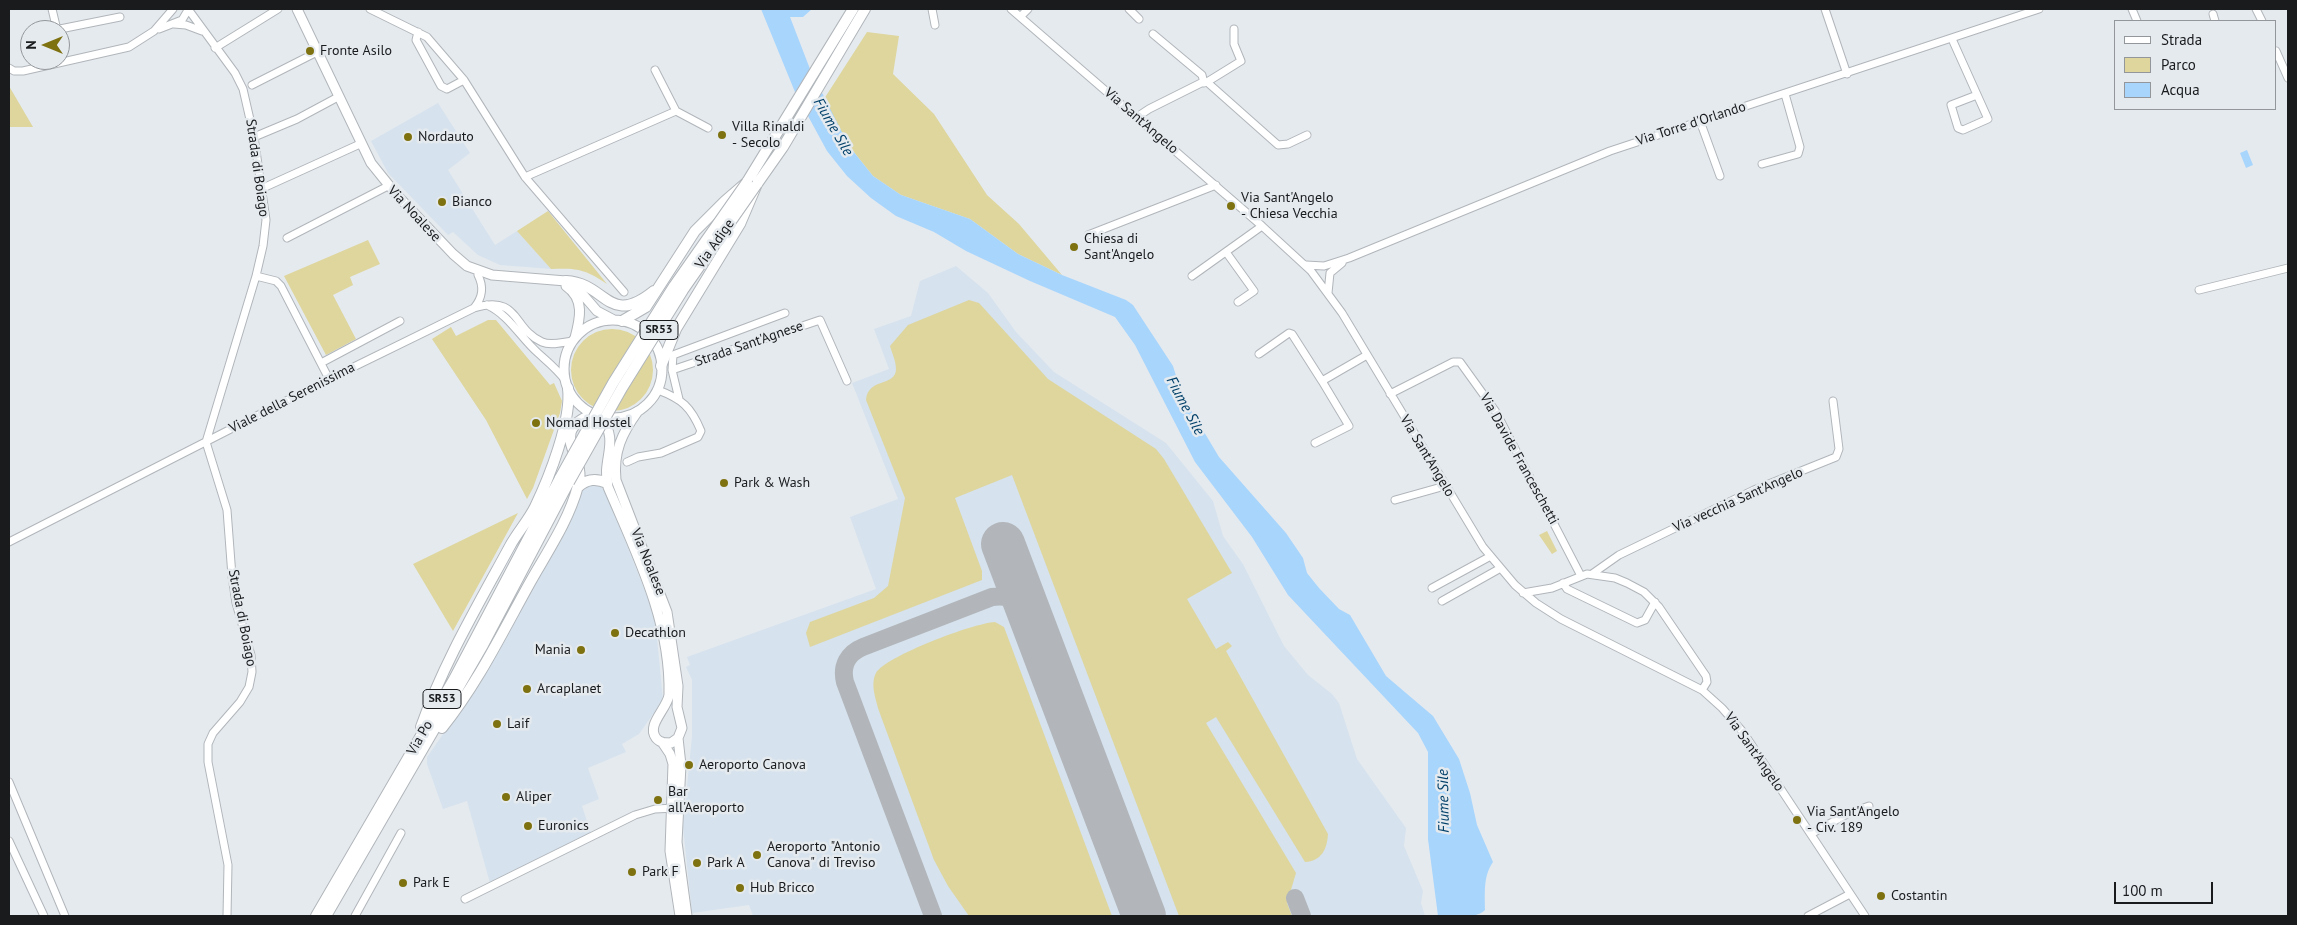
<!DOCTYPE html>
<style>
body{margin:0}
#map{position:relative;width:2297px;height:925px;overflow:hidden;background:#e5eaef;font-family:"PT Sans",sans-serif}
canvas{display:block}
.frame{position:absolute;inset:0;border:10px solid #191b1d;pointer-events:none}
.legend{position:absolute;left:2114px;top:20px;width:162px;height:90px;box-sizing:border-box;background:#e5eaef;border:1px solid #93979b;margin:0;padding:6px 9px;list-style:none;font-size:15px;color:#191b1d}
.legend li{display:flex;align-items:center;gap:10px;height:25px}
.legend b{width:25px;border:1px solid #93979b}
.north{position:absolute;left:20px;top:20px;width:50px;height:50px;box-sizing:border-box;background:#e5eaef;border:1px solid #93979b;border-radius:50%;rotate:270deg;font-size:14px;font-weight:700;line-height:20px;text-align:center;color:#191b1d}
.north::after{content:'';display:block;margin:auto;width:18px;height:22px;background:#7e7110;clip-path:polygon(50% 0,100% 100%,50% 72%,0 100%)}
.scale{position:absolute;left:2114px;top:882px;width:99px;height:22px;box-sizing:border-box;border:2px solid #191b1d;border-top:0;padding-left:6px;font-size:15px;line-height:18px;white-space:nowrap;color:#191b1d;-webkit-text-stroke:4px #e5eaef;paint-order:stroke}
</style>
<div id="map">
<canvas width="2297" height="925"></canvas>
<div class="frame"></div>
<ul class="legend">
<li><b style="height:6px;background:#fff"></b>Strada</li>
<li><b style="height:14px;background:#ded69d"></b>Parco</li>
<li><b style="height:14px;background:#a8d5fc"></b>Acqua</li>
</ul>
<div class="north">N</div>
<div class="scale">100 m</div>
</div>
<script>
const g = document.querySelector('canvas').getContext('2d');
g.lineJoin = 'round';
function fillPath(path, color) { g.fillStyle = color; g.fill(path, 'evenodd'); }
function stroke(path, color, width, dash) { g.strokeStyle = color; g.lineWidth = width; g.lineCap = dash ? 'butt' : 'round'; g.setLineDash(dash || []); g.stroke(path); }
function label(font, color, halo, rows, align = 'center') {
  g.font = font + ' "PT Sans",sans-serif'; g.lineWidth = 5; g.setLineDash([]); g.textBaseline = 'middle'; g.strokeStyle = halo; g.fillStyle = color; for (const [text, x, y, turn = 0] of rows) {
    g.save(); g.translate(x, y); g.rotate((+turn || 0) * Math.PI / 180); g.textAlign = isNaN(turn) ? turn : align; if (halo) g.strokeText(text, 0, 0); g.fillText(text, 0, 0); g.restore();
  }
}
fillPath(new Path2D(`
 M 438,103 L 470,153 L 448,170 L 495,245 L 517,231 L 551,269 L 500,265 L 478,255 L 453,232 L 448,235 L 388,173 L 371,141 Z
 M 956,266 L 988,293 L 1016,332 L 1054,372 L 1166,443 L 1213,501 L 1223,536 L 1243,564 L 1284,646 L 1308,675 L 1332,694 L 1339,703 L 1357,759 L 1406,828 L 1404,846 L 1423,891 L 1421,903 L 1425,916 L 753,916 L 749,905 L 692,913 L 683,827 L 692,736 L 692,680 L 686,667 L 690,665 L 687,657 L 876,589 L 850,517 L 898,499 L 852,383 L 889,369 L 874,329 L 911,316 L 920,281 Z
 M 598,484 L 603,489 L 611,505 L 653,611 L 657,638 L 663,700 L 639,734 L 622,744 L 626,752 L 588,768 L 599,799 L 582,806 L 591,833 L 490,883 L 467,801 L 443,809 L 427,764 L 427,757 L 481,680 L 565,531 L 571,507 L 582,486 Z`), '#d6e2ed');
fillPath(new Path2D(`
 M 867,32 L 899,36 L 893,74 L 934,114 L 987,195 L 1019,224 L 1062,275 L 1018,254 L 970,219 L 901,195 L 873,176 L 849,146 L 824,99 Z
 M 9,86 L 33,127 L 9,127 Z
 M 548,211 L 607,284 C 585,269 577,268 551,269 L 517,231 Z
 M 368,240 L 380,264 L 350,277 L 353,285 L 333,295 L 356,339 L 326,355 L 284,276 Z
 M 969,300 L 979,303 L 1048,379 L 1156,449 L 1164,459 L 1232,573 L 1187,599 L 1216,649 L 1228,642 L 1232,646 L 1226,651 L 1328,834 C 1327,850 1321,861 1305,862 L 1216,717 L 1206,723 L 1296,873 L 1287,903 L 1292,916 L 1179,916 L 1012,475 L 955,498 L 982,571 L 982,580 L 810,647 L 806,633 L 810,622 L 874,598 L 888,586 L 905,498 L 866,400 C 868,377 896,387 896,369 C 896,361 892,353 890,346 L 908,325 Z
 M 488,320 L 496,320 L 550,385 L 554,383 L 562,401 L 560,413 L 533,488 L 527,499 L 486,420 L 432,339 L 451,327 L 456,336 Z
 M571 370a41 41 0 1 1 82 0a41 41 0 1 1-82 0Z
 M 518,513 L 453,631 L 413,564 Z
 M 1547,531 L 1557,551 L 1552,554 L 1539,535 Z
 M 995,622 L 1004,627 L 1112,916 L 969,916 L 948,886 L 934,860 L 879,711 C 876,700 870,684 876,673 C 886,656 974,623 995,622 Z`), '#ded69d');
fillPath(new Path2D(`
 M 761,9 L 812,9 L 803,17 L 790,17 L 810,69 L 849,146 L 873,176 L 901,195 L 970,219 L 1018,254 L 1062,275 L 1126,300 L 1133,305 L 1173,366 L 1182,395 L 1219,457 L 1286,533 L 1303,558 L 1307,573 L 1319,588 L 1339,609 L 1350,615 L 1386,676 L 1433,716 L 1459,759 L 1470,793 L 1477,825 L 1493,862 C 1483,876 1485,894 1485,910 C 1475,920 1451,916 1438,916 L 1428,839 L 1428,752 L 1418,733 L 1288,595 L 1252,537 L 1195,462 L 1135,345 L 1115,317 L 1030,281 L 966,251 L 934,232 L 896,216 L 871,198 L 847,176 L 827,151 L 795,92 Z
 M 2247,150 L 2253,165 L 2246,168 L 2240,153 Z`), '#a8d5fc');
stroke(new Path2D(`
 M 1295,898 L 1302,916
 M 933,916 L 845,682 C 841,666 848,653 863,647 L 992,597 C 1014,594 1023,603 1032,622`), '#b2b6bb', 18);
stroke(new Path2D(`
 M 1003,544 L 1144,916`), '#b2b6bb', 44);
const minor = new Path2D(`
 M 52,9 L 57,30
 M 188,9 L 235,73 L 243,89 L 254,137 L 266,220 L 263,246 L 256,276 L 206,442 L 227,510 L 232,576 L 236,603 L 251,655 L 252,672 L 249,687 L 240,702 L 213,733 L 208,744 L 208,762 L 228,865 L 227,916
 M 370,9 L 427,37 L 464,80 L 525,177 L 624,292
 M 932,9 L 935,25
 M 1011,9 L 1262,226 L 1311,271 L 1342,313 L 1483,547 L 1515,585 L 1536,603 L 1561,619 L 1702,690 L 1722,708 L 1743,732 L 1865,916
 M 1129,9 L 1139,19
 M 1825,9 L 1847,74
 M 2132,9 L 2137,21
 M 2256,9 L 2262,21
 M 2213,14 L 2215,21
 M 1021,16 L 1028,9
 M 174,24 L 186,25 L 202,31
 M 159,29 L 182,20 L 188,10
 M 55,30 L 120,17
 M 418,32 L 416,40 L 441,86 L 447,89 L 464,80
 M 1153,34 L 1202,75 L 1204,83
 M 1951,39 L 1952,39 L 1988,119 L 1963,130 L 1958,128 L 1951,105 L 1977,95
 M 215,48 L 278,9
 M 2276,51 L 2288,78
 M 9,68 L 14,71 L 23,71 L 129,47 L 154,31 L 173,9
 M 1207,82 L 1241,61 L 1234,44 L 1234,29
 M 252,85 L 317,52
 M 676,111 L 708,128
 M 1137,117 L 1149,109 L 1201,83 L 1207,82 L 1278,145 L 1288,144 L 1307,135
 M 1700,121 L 1720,176
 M 254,137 L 297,119 L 338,97
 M 1762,164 L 1798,154 L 1800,147 L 1785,94
 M 525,177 L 676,111 L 655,70
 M 263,188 L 360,144
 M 1088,235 L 1216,185
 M 287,238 L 388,186
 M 1226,252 L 1254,291 L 1238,302
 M 1306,265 L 1324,266 L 1349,258 L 1610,151 L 2039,9
 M 256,276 L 276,281 L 281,286 L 329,379
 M 1192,276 L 1262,226
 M 2199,290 L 2288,268
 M 1328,293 L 1330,273 L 1342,263
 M 487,305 C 509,315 520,337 538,353 C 548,362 557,369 566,381
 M 474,308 C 483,297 484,287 478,275
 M 1259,354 L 1289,333 L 1292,334 L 1322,381
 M 321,363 L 400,321
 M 672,370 L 673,355 L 785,313
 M 1390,394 L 1453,362 L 1460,362 L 1496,412 L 1581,576
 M 679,399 L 672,370 L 820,320 L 847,381
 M 1315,443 L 1349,426 L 1322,381 L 1367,355
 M 627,462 L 638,457 L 661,453 L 698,437 L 701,431 C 691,407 682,399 658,390
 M 1395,500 L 1445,486
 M 9,542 L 329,379 L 474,308 C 520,294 512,329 542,342 C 551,346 563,342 573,341
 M 1592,574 L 1619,555 L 1754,490 L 1836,457 L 1839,449 L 1833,401
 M 1563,583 L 1567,589 L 1637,623 L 1645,620 L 1655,602
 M 1432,588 L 1489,557
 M 1523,593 L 1552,588 L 1587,574 L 1615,578 L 1627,583 L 1644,592 L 1659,607 L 1706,676 L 1707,682 L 1702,690
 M 1442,601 L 1499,569
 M 9,782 L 65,916
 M 1811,834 L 1847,814 L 1869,806
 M 9,841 L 44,916
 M 465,899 L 635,815 L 655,809 L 676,808
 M 355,916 L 401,833
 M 1808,916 L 1850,894`);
const major = new Path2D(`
 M 297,9 L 371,163 L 396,194 L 453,254 L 467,266 L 492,275 L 566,281 L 578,289 L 597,311 L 614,320
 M 566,286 C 585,299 580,319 575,338
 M564 369a49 49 0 1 1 98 0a49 49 0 1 1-98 0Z
 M 600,416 C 621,442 601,458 608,487 C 636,553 671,621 669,695 C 667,709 646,725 656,738 C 660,743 665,743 671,743 L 678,738 L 682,728 L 677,707 L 678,686 L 667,612 L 616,480 C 613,452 622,433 638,411
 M 678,738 L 681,765 L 677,842 L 687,916
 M 662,742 L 670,754 L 673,764 L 670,851 L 680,916`);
const highway = new Path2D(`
 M 566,281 C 607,283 608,328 654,291
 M 622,321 L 646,307 L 695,231 L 725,201 L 747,182 L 853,9
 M 661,366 L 676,329 L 740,224 L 757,184 L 783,147 L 865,9
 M 578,487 C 587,479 596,478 607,483
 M 421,727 C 443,664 478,605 510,546 C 517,533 528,521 535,507 C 549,478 572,420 568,388
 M 442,728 C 477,684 500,637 527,588 C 545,555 568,523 578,486 C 588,455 545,432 594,414
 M 316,916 L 454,679 L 560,478
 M 326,916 L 483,645 L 569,482`);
stroke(minor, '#b1b6bb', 9);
stroke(major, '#b1b6bb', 11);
stroke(highway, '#b1b6bb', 12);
stroke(minor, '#fff', 7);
stroke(major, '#fff', 9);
stroke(highway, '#fff', 10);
const highwayBridge = new Path2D(`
 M 560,478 L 613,383 L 674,286 L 747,182
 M 569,482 L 622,388 L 683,290 L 757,184`);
stroke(highwayBridge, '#b1b6bb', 12, []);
stroke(highwayBridge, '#fff', 10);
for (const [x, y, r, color] of [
 [310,51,5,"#7e7110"],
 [722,135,5,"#7e7110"],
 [408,137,5,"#7e7110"],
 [442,202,5,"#7e7110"],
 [1231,206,5,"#7e7110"],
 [1074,247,5,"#7e7110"],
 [536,423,5,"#7e7110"],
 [724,483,5,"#7e7110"],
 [615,633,5,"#7e7110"],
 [581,650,5,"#7e7110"],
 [527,689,5,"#7e7110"],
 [497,724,5,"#7e7110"],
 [689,765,5,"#7e7110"],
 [506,797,5,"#7e7110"],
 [658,800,5,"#7e7110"],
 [1797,820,5,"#7e7110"],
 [528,826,5,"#7e7110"],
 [757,855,5,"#7e7110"],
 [697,863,5,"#7e7110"],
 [632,872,5,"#7e7110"],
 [403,883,5,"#7e7110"],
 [740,888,5,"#7e7110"],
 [1881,896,5,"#7e7110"]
]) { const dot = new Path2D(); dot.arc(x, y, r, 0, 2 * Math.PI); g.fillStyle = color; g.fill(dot); stroke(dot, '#e5eaef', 2); }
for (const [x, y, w] of [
 [659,330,38],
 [442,699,38]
]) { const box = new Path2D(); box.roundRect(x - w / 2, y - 9.5, w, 19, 4); g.fillStyle = '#e5eaef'; g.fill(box); stroke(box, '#191b1d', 1); }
label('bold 12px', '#191b1d', null, [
 ["SR53",659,330],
 ["SR53",442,699]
]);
label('14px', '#191b1d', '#e5eaef', [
 ["Fronte Asilo",320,51],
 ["Villa Rinaldi",732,127],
 ["- Secolo",732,143],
 ["Nordauto",418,137],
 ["Via Sant'Angelo",1241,198],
 ["- Chiesa Vecchia",1241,214],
 ["Bianco",452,202],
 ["Chiesa di",1084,239],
 ["Sant'Angelo",1084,255],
 ["Nomad Hostel",546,423],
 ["Park & Wash",734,483],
 ["Decathlon",625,633],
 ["Mania",571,650,"right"],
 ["Arcaplanet",537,689],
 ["Laif",507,724],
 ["Aeroporto Canova",699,765],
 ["Bar",668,792],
 ["all'Aeroporto",668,808],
 ["Aliper",516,797],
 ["Via Sant'Angelo",1807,812],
 ["- Civ. 189",1807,828],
 ["Euronics",538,826],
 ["Aeroporto \"Antonio",767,847],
 ["Canova\" di Treviso",767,863],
 ["Park A",707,863],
 ["Park F",642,872],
 ["Park E",413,883],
 ["Hub Bricco",750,888],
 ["Costantin",1891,896]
], 'left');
label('14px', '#191b1d', '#e5eaef', [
 ["Via Sant'Angelo",1141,121,41],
 ["Via Torre d'Orlando",1691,124,-18],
 ["Strada di Boiago",257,168,82],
 ["Via Noalese",414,214,47],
 ["Via Adige",715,244,-55],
 ["Strada Sant'Agnese",749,344,-19],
 ["Viale della Serenissima",292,398,-27],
 ["Via Sant'Angelo",1427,456,59],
 ["Via Davide Franceschetti",1519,459,61],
 ["Via vecchia Sant'Angelo",1738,500,-24],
 ["Via Noalese",648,562,68],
 ["Strada di Boiago",242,618,79],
 ["Via Po",420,738,-60],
 ["Via Sant'Angelo",1754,752,55]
]);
label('italic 15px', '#02416a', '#e5eaef', [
 ["Fiume Sile",833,127,60],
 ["Fiume Sile",1185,406,62],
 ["Fiume Sile",1444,801,-91]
]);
</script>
